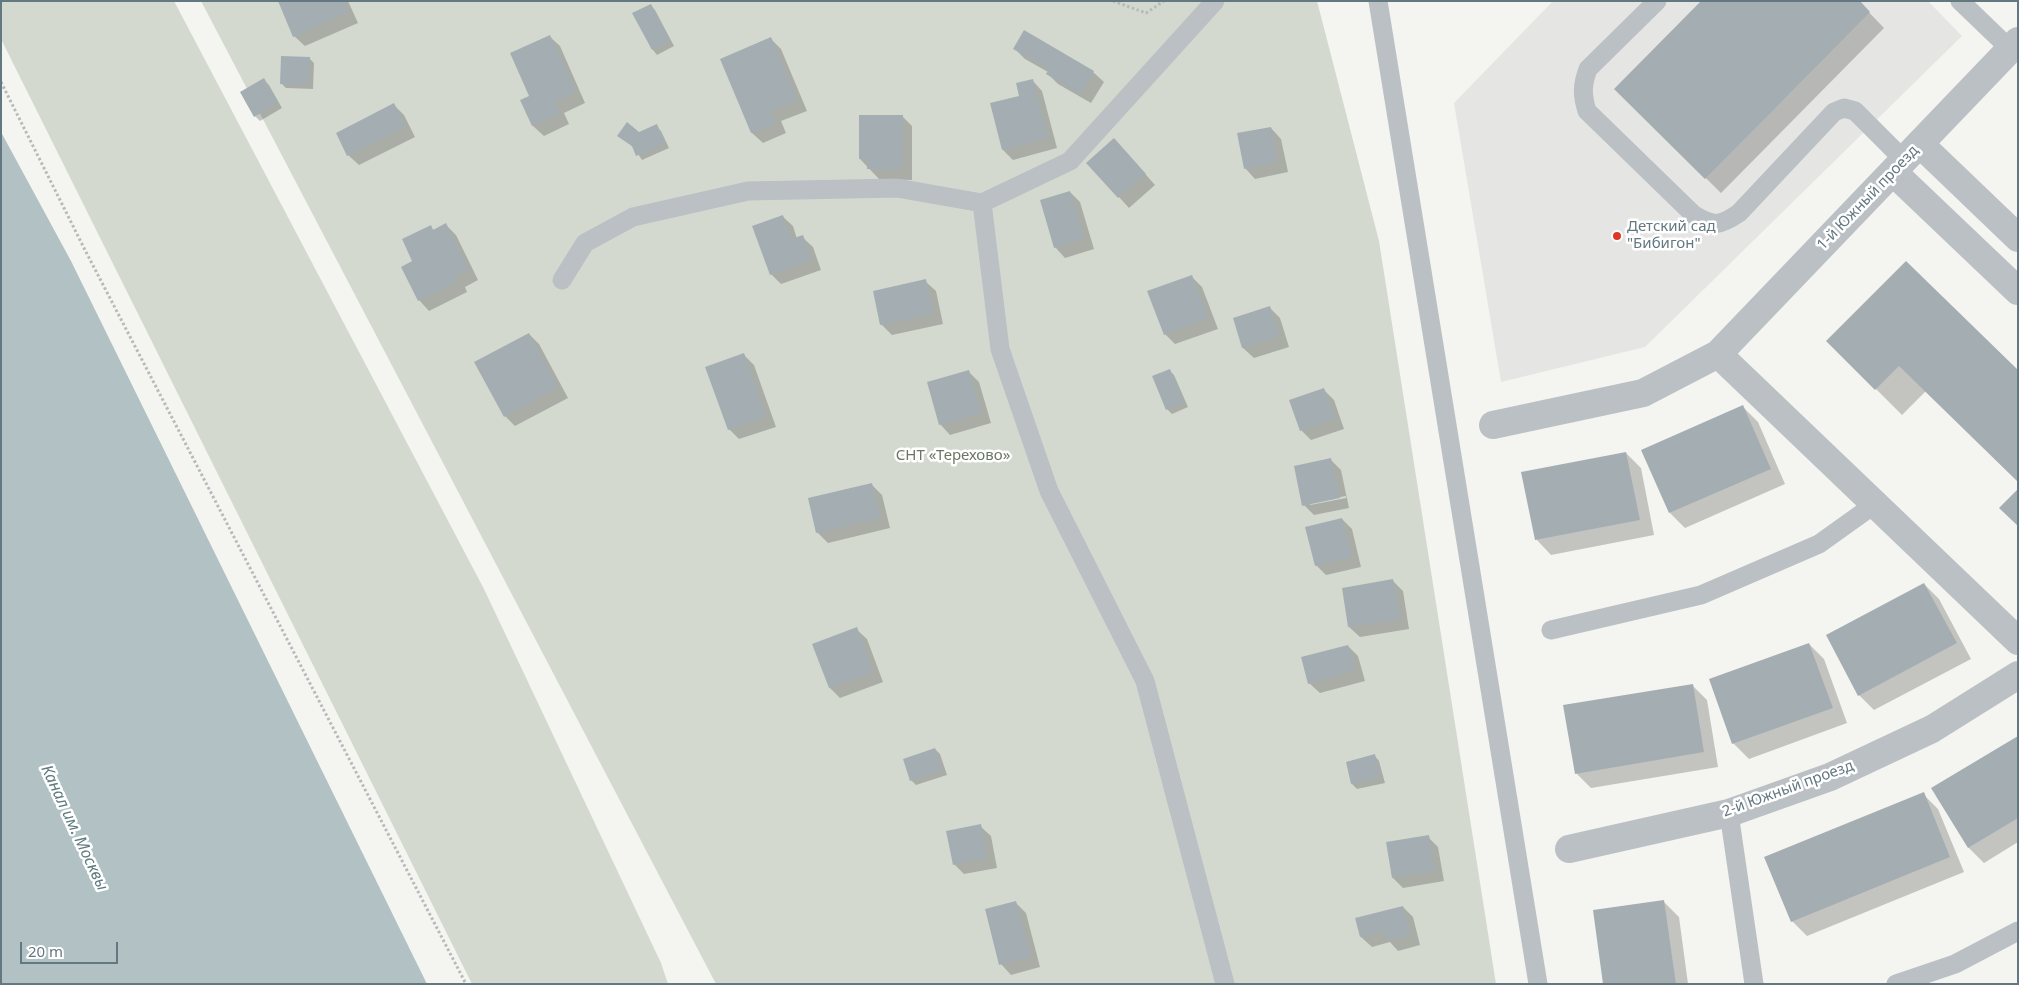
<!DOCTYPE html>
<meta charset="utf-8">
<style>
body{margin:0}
#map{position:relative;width:2019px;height:985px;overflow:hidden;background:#f4f4f0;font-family:"Noto Sans",sans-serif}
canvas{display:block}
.frame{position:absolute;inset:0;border:2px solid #647881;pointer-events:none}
.scale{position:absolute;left:20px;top:942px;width:98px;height:22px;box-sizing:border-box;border:2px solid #647881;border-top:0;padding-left:6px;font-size:15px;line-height:18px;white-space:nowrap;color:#647881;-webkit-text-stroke:4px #fff;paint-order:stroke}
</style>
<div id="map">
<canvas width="2019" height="985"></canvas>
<div class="frame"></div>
<div class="scale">20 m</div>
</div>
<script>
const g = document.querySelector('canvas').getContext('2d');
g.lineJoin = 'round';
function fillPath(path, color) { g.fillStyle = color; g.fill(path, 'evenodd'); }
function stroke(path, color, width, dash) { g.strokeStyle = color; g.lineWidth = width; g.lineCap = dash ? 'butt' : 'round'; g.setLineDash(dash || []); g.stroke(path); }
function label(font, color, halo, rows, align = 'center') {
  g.font = font + ' "Noto Sans",sans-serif'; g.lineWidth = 5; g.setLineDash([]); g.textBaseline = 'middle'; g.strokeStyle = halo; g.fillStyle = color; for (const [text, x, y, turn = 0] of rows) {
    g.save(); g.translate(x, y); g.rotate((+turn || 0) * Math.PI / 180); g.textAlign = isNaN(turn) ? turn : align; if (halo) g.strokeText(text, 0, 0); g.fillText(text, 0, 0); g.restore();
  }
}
fillPath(new Path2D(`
 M 1553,1 L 1928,1 L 1962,36 L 1645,347 L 1501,382 L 1454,103 Z`), '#e5e5e4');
fillPath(new Path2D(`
 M 1,1 L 174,1 L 484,589 L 661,963 L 668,984 L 472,984 L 1,39 Z
 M 201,1 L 1317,1 L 1379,241 L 1496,984 L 716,984 Z`), '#d4d9d0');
fillPath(new Path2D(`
 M 1,132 L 71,261 L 427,984 L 1,984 Z`), '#b2c2c4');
fillPath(new Path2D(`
 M 279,1 L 348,1 L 358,23 L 305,46 L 294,36 Z
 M 1858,1 L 1884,28 L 1721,193 L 1616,89 Z
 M 650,5 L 655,10 L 674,46 L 657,55 L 653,50 Z
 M 549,36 L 560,46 L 585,103 L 564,113 L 569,124 L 544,136 L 533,126 L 522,100 L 531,96 Z
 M 771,39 L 781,49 L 807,111 L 781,121 L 786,133 L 763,143 L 752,133 L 722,59 Z
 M 1015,49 L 1093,72 L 1104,82 L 1091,103 L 1058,84 L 1048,74 L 1048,72 L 1025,59 Z
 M 309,58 L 314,63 L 313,89 L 286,88 L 281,83 Z
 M 264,80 L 269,85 L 282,108 L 260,121 L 255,116 Z
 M 1032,80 L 1042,91 L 1057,148 L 1013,160 L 1003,150 L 1020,97 Z
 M 394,105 L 404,115 L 415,137 L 359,165 L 348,155 Z
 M 902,116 L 912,126 L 912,180 L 879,179 L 860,159 Z
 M 656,126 L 661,131 L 669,148 L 642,160 L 634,148 L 619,135 L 639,133 Z
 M 1271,128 L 1281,139 L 1288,172 L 1255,179 L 1245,168 Z
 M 1124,150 L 1155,185 L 1129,208 L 1088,163 Z
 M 1070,192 L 1080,202 L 1094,249 L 1065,258 L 1055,247 Z
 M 782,216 L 793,226 L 797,239 L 802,237 L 813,247 L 821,270 L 781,284 L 771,274 Z
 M 446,225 L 456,235 L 478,280 L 465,287 L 467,292 L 429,311 L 419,300 L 414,262 L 430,227 L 435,231 Z
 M 1906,262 L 1926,391 L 1902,415 L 1828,341 Z
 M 1191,276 L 1202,287 L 1218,329 L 1175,344 L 1165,334 Z
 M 925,281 L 936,291 L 943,324 L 892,335 L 881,324 Z
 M 1269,307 L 1280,318 L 1289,347 L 1254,358 L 1243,348 L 1234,319 Z
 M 529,334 L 539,344 L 568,398 L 515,426 L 505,416 Z
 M 744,355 L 754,365 L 776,427 L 739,439 L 729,429 Z
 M 1169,370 L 1174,375 L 1188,407 L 1172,414 L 1167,409 Z
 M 969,372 L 979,382 L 991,423 L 950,435 L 940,424 Z
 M 1324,390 L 1334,400 L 1344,429 L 1311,440 L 1301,430 Z
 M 1743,407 L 1758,422 L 1785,484 L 1685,528 L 1670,513 Z
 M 1626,453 L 1641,468 L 1654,535 L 1551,555 L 1536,539 Z
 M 1331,460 L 1341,470 L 1349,508 L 1314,515 L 1304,505 ZM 1346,496 L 1346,498 L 1310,505 L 1310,503 Z
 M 872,485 L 882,495 L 890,528 L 828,543 L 817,532 Z
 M 1342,519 L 1352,529 L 1361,567 L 1326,575 L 1316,565 Z
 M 1393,581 L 1403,591 L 1409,629 L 1360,637 L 1349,627 Z
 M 1924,584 L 1939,599 L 1971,659 L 1874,710 L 1859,695 L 1828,635 Z
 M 856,629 L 867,639 L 883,682 L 840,698 L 830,688 L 814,644 Z
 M 1809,644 L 1824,659 L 1847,723 L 1749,759 L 1733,743 Z
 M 1348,646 L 1358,656 L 1365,681 L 1320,693 L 1309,683 Z
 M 1692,685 L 1707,700 L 1718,767 L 1591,788 L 1576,773 Z
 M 2018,737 L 2018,842 L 1984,863 L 1969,848 L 1933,788 Z
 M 935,749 L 940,754 L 947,775 L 916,785 L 911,780 Z
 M 1375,756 L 1379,761 L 1385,783 L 1357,789 L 1352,784 L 1347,762 Z
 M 1923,794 L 1938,809 L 1964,872 L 1807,936 L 1792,921 Z
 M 980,826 L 991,836 L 997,868 L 964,874 L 954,864 Z
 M 1428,837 L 1438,847 L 1444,881 L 1403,888 L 1393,878 Z
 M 1664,902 L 1679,917 L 1688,984 L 1604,984 Z
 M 1016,903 L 1026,913 L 1040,967 L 1011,975 L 1001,964 Z
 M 1403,907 L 1413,917 L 1420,945 L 1398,951 L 1390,942 L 1372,947 L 1361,937 L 1357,919 Z`), '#0003');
fillPath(new Path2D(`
 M 278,1 L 343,1 L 348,12 L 293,37 Z
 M 1701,1 L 1860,1 L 1870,12 L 1705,179 L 1614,89 Z
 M 651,4 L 670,41 L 652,50 L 632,13 Z
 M 1024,30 L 1094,71 L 1080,94 L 1046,74 L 1049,69 L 1013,49 Z
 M 550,35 L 576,92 L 555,102 L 560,114 L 532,126 L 520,100 L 529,96 L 510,53 Z
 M 771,37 L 798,100 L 771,111 L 776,123 L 751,133 L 720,59 Z
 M 281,56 L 310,57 L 309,85 L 280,84 Z
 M 264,78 L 278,103 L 254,117 L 240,92 Z
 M 1033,79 L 1048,138 L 1002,150 L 990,103 L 1019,96 L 1016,83 Z
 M 394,103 L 406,127 L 347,156 L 336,133 Z
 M 859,115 L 903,115 L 902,170 L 867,169 L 867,159 L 859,159 Z
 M 627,122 L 639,132 L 657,124 L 665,143 L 636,156 L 632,146 L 617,136 Z
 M 1271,127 L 1278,162 L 1244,169 L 1237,133 Z
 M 1114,138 L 1146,174 L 1118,198 L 1086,163 Z
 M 1070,191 L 1084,239 L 1054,248 L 1040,200 Z
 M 783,215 L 791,239 L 803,235 L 812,260 L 770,275 L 752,226 Z
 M 446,223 L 469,270 L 455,276 L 458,281 L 418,301 L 401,267 L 412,261 L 402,239 L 431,225 L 433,230 Z
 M 1906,261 L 2018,370 L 2018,482 L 1899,366 L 1875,390 L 1826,341 Z
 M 1192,275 L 1208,318 L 1164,335 L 1147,291 Z
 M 926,279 L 933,314 L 880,325 L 873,291 Z
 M 1270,306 L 1279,336 L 1242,348 L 1233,318 Z
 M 529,333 L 558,387 L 504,417 L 474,362 Z
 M 744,353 L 766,417 L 728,430 L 705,367 Z
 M 1170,369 L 1184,402 L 1166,410 L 1152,376 Z
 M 969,370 L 981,413 L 939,425 L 927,382 Z
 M 1324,388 L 1335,419 L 1300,431 L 1289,400 Z
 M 1743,405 L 1771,469 L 1669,513 L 1641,450 Z
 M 1626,452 L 1640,520 L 1535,540 L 1521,472 Z
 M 1331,458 L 1340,498 L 1302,506 L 1294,466 Z
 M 872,483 L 880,518 L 816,533 L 808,498 Z
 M 2018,489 L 2018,526 L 1999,508 Z
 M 1342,518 L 1352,557 L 1315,566 L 1305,527 Z
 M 1393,579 L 1400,619 L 1348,627 L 1342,588 Z
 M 1924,583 L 1957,643 L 1858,696 L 1826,635 Z
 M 857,627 L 873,672 L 829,688 L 812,644 Z
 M 1809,643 L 1833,708 L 1732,744 L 1709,679 Z
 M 1348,645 L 1355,670 L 1308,684 L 1301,657 Z
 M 1693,684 L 1704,752 L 1575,774 L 1563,705 Z
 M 2018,736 L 2018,818 L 1968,848 L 1931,788 Z
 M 935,748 L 943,770 L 910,781 L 903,759 Z
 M 1375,754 L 1380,778 L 1351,784 L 1346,762 Z
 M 1924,792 L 1950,857 L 1791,922 L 1764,857 Z
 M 981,824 L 987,858 L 953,865 L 946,831 Z
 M 1429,835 L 1435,871 L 1392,878 L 1386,842 Z
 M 1664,900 L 1676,984 L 1603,984 L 1593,910 Z
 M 1016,901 L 1031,957 L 999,965 L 985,909 Z
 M 1403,906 L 1411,935 L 1387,941 L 1384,931 L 1360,937 L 1355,918 Z`), '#a4aeb2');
stroke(new Path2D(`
 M 1113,1 L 1146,13 L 1164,1
 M 1,82 L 85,250 L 466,984`), '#b7babc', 3, [2.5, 2.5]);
stroke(new Path2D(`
 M 1215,1 L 1070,161 L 982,203 L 1000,349 L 1049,491 L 1145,681 L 1225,984
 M 1378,1 L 1538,984
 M 1657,1 L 1588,69 C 1582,85 1582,95 1587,111 L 1694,215 C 1714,227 1720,226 1739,213 L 1834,112 L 1844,108 L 1855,111 L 1904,160
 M 1960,1 L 2010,49
 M 562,280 L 585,243 L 633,217 L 748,191 L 897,188 L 982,203
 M 1551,630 L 1701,595 L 1819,544 L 1875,504
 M 1729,813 L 1754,984
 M 1896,984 L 1955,964 L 2018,931`), '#bac0c3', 19);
stroke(new Path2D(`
 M 2018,41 L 1718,354 L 2018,641
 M 1920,144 L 2018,238
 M 1893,172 L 2018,291
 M 1493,425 L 1643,393 L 1718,354
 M 1569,849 L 1729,813 L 1830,777 L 1932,729 L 2018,675`), '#bac0c3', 28);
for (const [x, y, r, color] of [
 [1617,236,5,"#dd3728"]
]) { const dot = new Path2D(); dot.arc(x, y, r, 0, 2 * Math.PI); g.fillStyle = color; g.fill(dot); stroke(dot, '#fff', 2); }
label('15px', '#647881', '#fff', [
 ["1-й Южный проезд",1868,198,-46],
 ["2-й Южный проезд",1788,789,-20]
]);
label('15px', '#647881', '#fff', [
 ["Детский сад",1627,227],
 ["\"Бибигон\"",1627,244]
], 'left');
label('15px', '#6a7863', '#fff', [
 ["СНТ «Терехово»",953,456]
]);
label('italic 16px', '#5f7b7e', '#fff', [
 ["Канал им. Москвы",74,828,65]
]);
</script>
